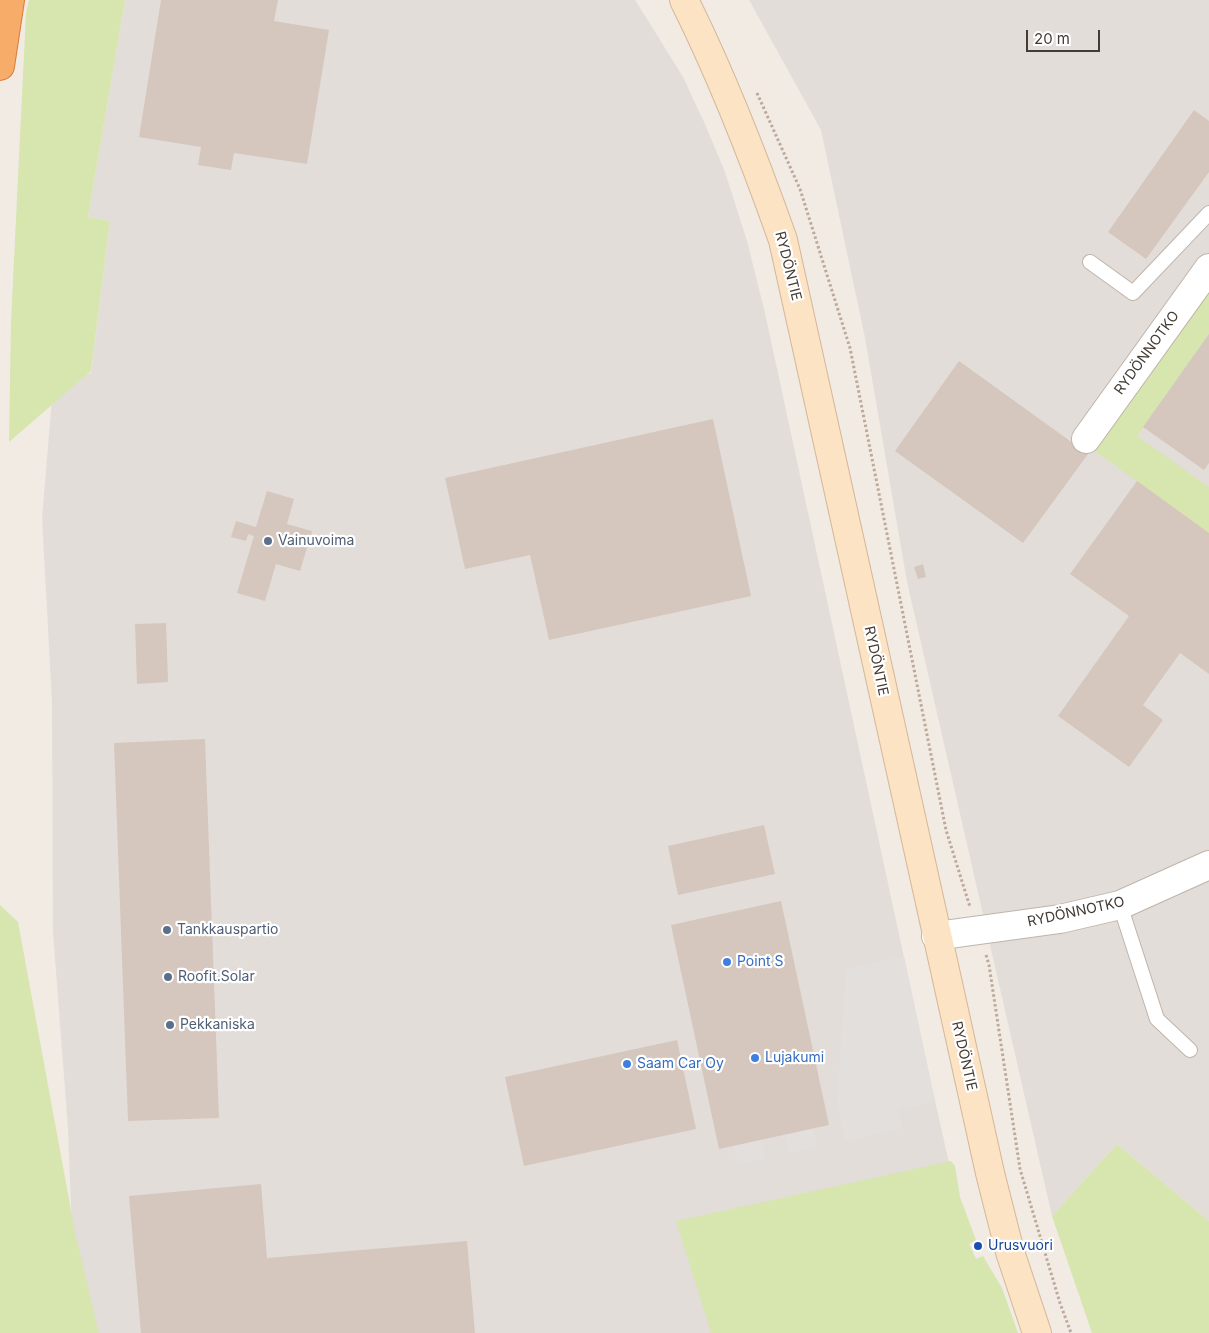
<!DOCTYPE html>
<meta charset="utf-8">
<style>
body{margin:0}
#map{position:relative;width:1209px;height:1333px;overflow:hidden;background:#f1ebe4;font-family:Inter,sans-serif}
canvas{display:block}
.scale{position:absolute;left:1026px;top:30px;width:74px;height:22px;box-sizing:border-box;border:2px solid #433b34;border-top:0;padding-left:6px;font-size:15px;line-height:18px;white-space:nowrap;color:#433b34;-webkit-text-stroke:4px #fff;paint-order:stroke}
</style>
<div id="map">
<canvas width="1209" height="1333"></canvas>
<div class="scale">20 m</div>
</div>
<script>
const g = document.querySelector('canvas').getContext('2d');
g.lineJoin = 'round';
function fillPath(path, color) { g.fillStyle = color; g.fill(path, 'evenodd'); }
function stroke(path, color, width, dash) { g.strokeStyle = color; g.lineWidth = width; g.lineCap = dash ? 'butt' : 'round'; g.setLineDash(dash || []); g.stroke(path); }
function label(font, color, halo, rows, align = 'center') {
  g.font = font + ' Inter,sans-serif'; g.lineWidth = 4.5; g.setLineDash([]); g.textBaseline = 'middle'; g.strokeStyle = halo; g.fillStyle = color; for (const [text, x, y, turn = 0] of rows) {
    g.save(); g.translate(x, y); g.rotate((+turn || 0) * Math.PI / 180); g.textAlign = isNaN(turn) ? turn : align; if (halo) g.strokeText(text, 0, 0); g.fillText(text, 0, 0); g.restore();
  }
}
fillPath(new Path2D(`
 M 125,0 L 635,0 L 647,19 L 683,77 L 705,124 L 725,172 L 747,241 L 765,313 L 935,1101 L 969,1251 L 993,1333 L 76,1333 L 68,1129 L 53,933 L 52,702 L 42,518 L 53,386 L 91,373 L 110,221 L 88,217 Z
 M 749,0 L 1209,0 L 1209,1221 L 1117,1144 L 1052,1216 L 907,582 L 865,338 L 821,130 Z`), '#e3ddd9');
fillPath(new Path2D(`
 M 29,0 L 125,0 L 88,217 L 110,221 L 91,371 L 9,442 L 11,322 L 26,13 Z
 M 1209,282 L 1209,334 L 1137,436 L 1209,487 L 1209,533 L 1092,449 Z
 M 0,905 L 18,922 L 75,1232 L 99,1333 L 0,1333 Z
 M 1117,1144 L 1209,1221 L 1209,1333 L 1092,1333 L 1052,1216 Z
 M 951,1161 L 955,1166 L 960,1197 L 976,1240 L 969,1244 L 976,1259 L 983,1256 L 1002,1288 L 1018,1333 L 711,1333 L 676,1221 Z`), '#d7e5ae');
fillPath(new Path2D(`
 M 904,956 L 935,1101 L 898,1110 L 902,1128 L 845,1141 L 837,1103 L 846,970 Z
 M 813,1129 L 817,1147 L 788,1153 L 785,1135 Z
 M 762,1140 L 765,1158 L 737,1164 L 733,1146 Z`), '#e2dfdd');
fillPath(new Path2D(`
 M 161,0 L 278,0 L 274,21 L 329,30 L 307,164 L 234,153 L 231,170 L 198,165 L 201,147 L 139,137 Z
 M 1194,110 L 1209,121 L 1209,172 L 1146,259 L 1108,232 Z
 M 1209,334 L 1209,463 L 1204,470 L 1143,427 Z
 M 959,361 L 1088,454 L 1023,543 L 895,451 Z
 M 713,419 L 751,596 L 549,640 L 530,555 L 465,569 L 445,478 Z
 M 1137,481 L 1209,533 L 1209,674 L 1180,653 L 1143,705 L 1163,720 L 1129,767 L 1058,716 L 1129,616 L 1070,574 Z
 M 267,491 L 294,499 L 287,524 L 312,531 L 300,571 L 276,564 L 265,601 L 237,593 L 254,536 L 248,534 L 246,541 L 231,537 L 236,521 L 256,527 Z
 M 923,564 L 926,577 L 918,579 L 914,567 Z
 M 166,623 L 168,682 L 137,684 L 135,624 Z
 M 205,739 L 219,1118 L 128,1121 L 114,743 Z
 M 764,825 L 775,874 L 678,895 L 668,846 Z
 M 781,901 L 829,1125 L 719,1149 L 671,925 Z
 M 677,1040 L 696,1129 L 524,1166 L 505,1077 Z
 M 261,1184 L 267,1258 L 467,1241 L 475,1333 L 141,1333 L 129,1196 Z`), '#d5c7bd');
const lane = new Path2D(`
 M 1090,262 L 1133,293 L 1209,213
 M 1120,905 L 1157,1019 L 1190,1050`);
const street = new Path2D(`
 M 1086,439 L 1209,268
 M 936,936 L 1060,919 L 1120,905 L 1209,865`);
const secondary = new Path2D(`
 M 684,0 C 723,78 754,158 783,240 L 990,1173 L 1010,1252 L 1037,1333`);
const highway = new Path2D(`
 M 0,66 L 10,0`);
stroke(lane, '#bfb4aa', 16);
stroke(street, '#bfb4aa', 30);
stroke(secondary, '#d3b798', 30);
stroke(highway, '#d67d39', 30);
stroke(new Path2D(`
 M 757,93 L 800,189 L 850,348 L 946,830 L 970,907
 M 986,955 L 989,965 L 1020,1169 L 1060,1303 L 1071,1333`), '#bea999', 3, [2.5, 2.5]);
stroke(lane, '#fff', 14);
stroke(street, '#fff', 28);
stroke(secondary, '#fce3c4', 28);
stroke(highway, '#f8ac69', 28);
for (const [x, y, r, color] of [
 [268,541,5,"#5c6f8a"],
 [167,930,5,"#5c6f8a"],
 [727,962,5,"#3f7fe0"],
 [168,977,5,"#5c6f8a"],
 [170,1025,5,"#5c6f8a"],
 [755,1058,5,"#3f7fe0"],
 [627,1064,5,"#3f7fe0"],
 [978,1246,5,"#1a4fb4"]
]) { const dot = new Path2D(); dot.arc(x, y, r, 0, 2 * Math.PI); g.fillStyle = color; g.fill(dot); stroke(dot, '#fff', 2); }
label('14px', '#433b34', '#fff', [
 ["RYDÖNTIE",788,266,76],
 ["RYDÖNNOTKO",1147,353,-54],
 ["RYDÖNTIE",876,661,78],
 ["RYDÖNNOTKO",1076,912,-12],
 ["RYDÖNTIE",964,1056,77]
]);
label('14px', '#4e5e75', '#fff', [
 ["Vainuvoima",278,541],
 ["Tankkauspartio",177,930],
 ["Roofit.Solar",178,977],
 ["Pekkaniska",180,1025]
], 'left');
label('14px', '#366cbe', '#fff', [
 ["Point S",737,962],
 ["Lujakumi",765,1058],
 ["Saam Car Oy",637,1064]
], 'left');
label('14px', '#164399', '#fff', [
 ["Urusvuori",988,1246]
], 'left');
</script>
